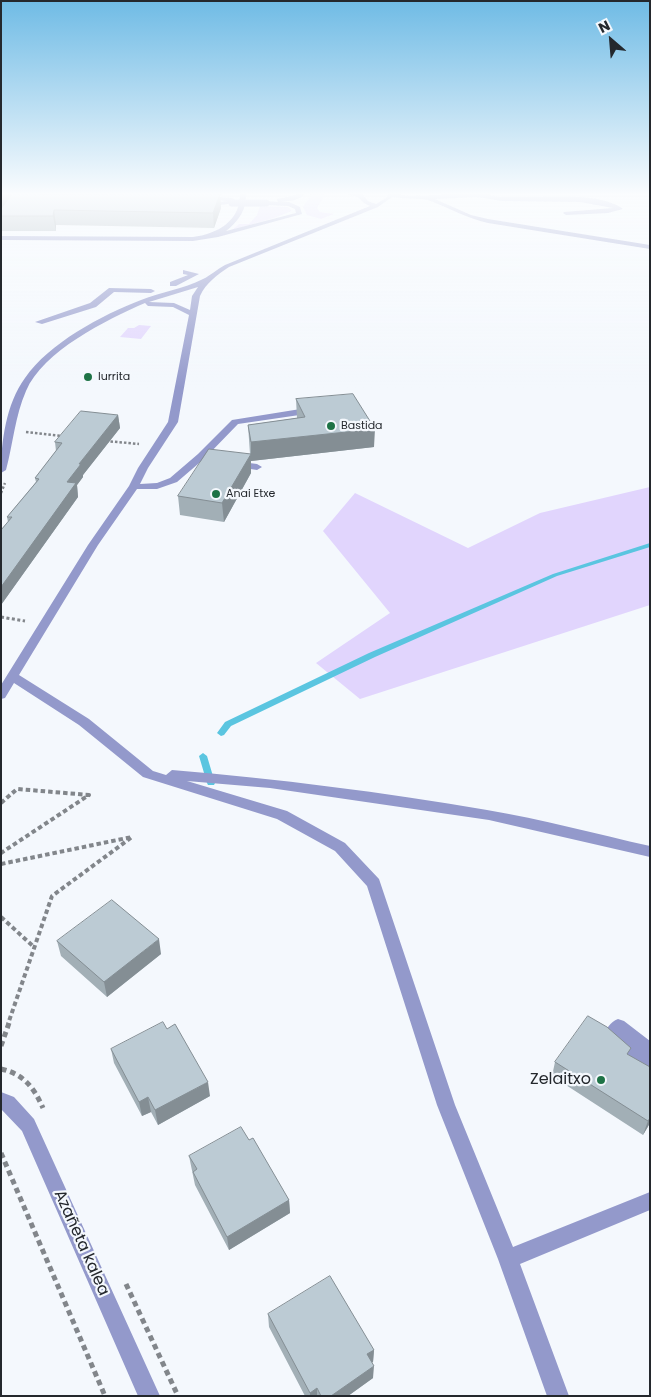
<!DOCTYPE html>
<meta charset="utf-8">
<style>
body{margin:0}
#map{position:relative;width:651px;height:1397px;overflow:hidden;background:#f4f8fd;font-family:Poppins,sans-serif}
canvas{display:block}
.frame{position:absolute;inset:0;border:2px solid #24282d;pointer-events:none}
.north{position:absolute;left:586px;top:15px;width:50px;height:50px;-webkit-text-stroke:4px #f4f8fd;paint-order:stroke;rotate:333deg;font-size:14px;font-weight:700;line-height:20px;text-align:center;color:#24282d}
.north::after{content:'';display:block;margin:auto;width:18px;height:22px;background:#24282d;clip-path:polygon(50% 0,100% 100%,50% 72%,0 100%)}
</style>
<div id="map">
<canvas width="651" height="1397"></canvas>
<div class="frame"></div>
<div class="north">N</div>
</div>
<script>
const g = document.querySelector('canvas').getContext('2d');
g.lineJoin = 'round';
function fillPath(path, color) { g.fillStyle = color; g.fill(path, 'evenodd'); }
function stroke(path, color, width, dash) { g.strokeStyle = color; g.lineWidth = width; g.lineCap = dash ? 'butt' : 'round'; g.setLineDash(dash || []); g.stroke(path); }
function label(font, color, halo, rows, align = 'center') {
  g.font = font + ' Poppins,sans-serif'; g.lineWidth = 4.5; g.setLineDash([]); g.textBaseline = 'middle'; g.strokeStyle = halo; g.fillStyle = color; for (const [text, x, y, turn = 0] of rows) {
    g.save(); g.translate(x, y); g.rotate((+turn || 0) * Math.PI / 180); g.textAlign = isNaN(turn) ? turn : align; if (halo) g.strokeText(text, 0, 0); g.fillText(text, 0, 0); g.restore();
  }
}
fillPath(new Path2D(`
 M 310,193 L 326,193 L 317,208 L 320,212 L 334,214 L 321,219 L 307,215 L 303,207 L 311,195 Z
 M 260,206 L 288,207 L 292,211 L 274,218 L 232,230 L 239,224 L 249,224 L 257,215 Z
 M 139,325 L 151,326 L 141,339 L 120,337 L 128,328 L 134,328 Z
 M 650,487 L 650,605 L 360,699 L 316,663 L 390,613 L 323,531 L 355,493 L 468,548 L 540,513 Z`), '#e1d5fd');
fillPath(new Path2D(`
 M 650,543 L 650,547 L 557,576 L 375,657 L 231,726 L 224,735 L 221,736 L 217,733 L 225,722 L 369,653 L 553,574 Z
 M 203,753 L 207,756 L 215,783 L 214,785 L 208,785 L 207,783 L 199,756 Z`), '#5ac5e0');
stroke(new Path2D(`
 M 26,432 L 62,436
 M 106,441 L 139,444
 M 1,493 L 5,483`), '#82868b', 2.5, [2.5, 2]);
stroke(new Path2D(`
 M 1,617 L 25,621`), '#82868b', 3, [3, 2.5]);
stroke(new Path2D(`
 M 1,803 L 17,789 L 89,795 L 1,853
 M 1,864 L 132,837 L 52,896 L 8,1024
 M 1,917 L 34,947`), '#82868b', 4, [4.5, 3]);
stroke(new Path2D(`
 M 1,1046 L 9,1023
 M 1,1069 C 24,1074 34,1088 43,1108
 M 1,1153 L 105,1396
 M 126,1284 L 178,1396`), '#82868b', 5, [5.5, 4]);
fillPath(new Path2D(`
 M 240,193 L 246,193 C 247,209 239,221 226,231 L 296,213 L 295,209 L 288,206 L 266,205 L 263,203 L 266,201 L 278,202 L 277,199 C 284,198 301,193 305,193 C 299,201 290,201 280,202 L 289,202 L 300,207 L 302,214 L 218,237 L 193,241 L 1,240 L 1,236 L 193,237 C 217,234 241,221 240,193 Z
 M 343,193 L 362,194 L 368,201 L 376,204 L 386,198 L 389,193 L 410,196 L 486,193 C 494,198 509,197 519,197 C 547,197 600,192 623,209 L 608,213 L 566,215 L 563,213 L 564,212 L 613,208 L 580,202 L 502,201 L 477,197 L 435,199 L 471,215 L 488,219 L 650,245 L 650,249 L 488,223 C 467,218 449,208 428,200 C 421,198 402,199 392,197 L 378,207 L 229,267 C 217,275 206,283 200,296 L 178,422 L 148,468 L 140,484 L 157,483 L 170,478 L 198,454 L 232,420 L 313,407 L 317,410 L 313,413 L 238,424 L 205,458 L 177,482 L 157,489 L 137,489 L 98,545 L 19,675 L 89,719 L 153,771 L 166,775 L 172,770 C 278,779 383,792 487,810 C 542,819 596,834 650,846 L 650,857 L 489,820 L 270,788 L 187,781 L 287,811 L 345,843 L 379,879 L 455,1105 L 513,1247 L 650,1192 L 650,1210 L 520,1264 L 569,1396 L 547,1396 L 498,1259 L 437,1105 L 367,886 L 335,851 L 277,819 L 143,777 L 79,725 L 14,683 L 5,698 L 1,699 L 1,685 L 88,545 L 129,486 L 138,468 L 168,422 L 189,315 L 173,307 L 148,306 L 145,303 C 106,320 43,351 26,391 C 15,416 13,444 6,470 L 1,473 C 1,442 6,404 25,378 C 49,343 102,315 141,300 C 161,292 183,289 203,279 C 210,276 217,269 225,265 L 370,206 L 364,203 L 358,197 ZM 198,287 L 192,296 L 190,310 L 174,303 L 149,302 Z
 M 205,196 L 232,198 L 235,200 L 233,201 L 235,203 L 205,207 L 203,206 L 203,204 L 227,201 L 203,199 Z
 M 183,270 L 199,274 L 176,286 L 170,286 L 170,282 L 188,275 L 183,274 Z
 M 109,288 L 151,289 L 155,291 L 151,293 L 114,292 L 96,307 L 42,324 L 35,322 L 90,303 Z
 M 234,461 L 257,464 L 262,467 L 257,470 L 231,466 L 231,462 Z
 M 618,1019 L 624,1021 L 650,1041 L 650,1077 L 644,1074 L 605,1042 L 603,1037 C 606,1029 610,1022 618,1019 Z
 M 1,1092 L 14,1097 L 34,1119 L 160,1396 L 138,1396 L 22,1131 L 1,1109 Z`), '#9399cb');
stroke(new Path2D(`
 M 232,203 L 266,203`), '#9399cb', 7);
fillPath(new Path2D(`
 M 1,193 L 222,193 L 221,196 L 220,196 L 221,208 L 214,228 L 56,225 L 56,231 L 1,231 Z
 M 296,399 L 374,447 L 251,461 L 251,455 L 251,473 L 224,522 L 180,515 L 178,496 L 250,454 L 248,425 L 297,418 Z
 M 118,415 L 120,428 L 83,475 L 83,477 L 77,485 L 78,497 L 1,605 L 1,530 L 8,522 L 7,517 L 36,482 L 35,478 L 56,451 L 55,442 Z
 M 57,941 L 161,954 L 107,997 L 61,956 Z
 M 111,1049 L 210,1096 L 158,1125 L 151,1112 L 142,1116 L 114,1063 Z
 M 629,1055 L 650,1123 L 643,1135 L 552,1076 L 555,1062 Z
 M 249,1140 L 289,1200 L 290,1213 L 229,1250 L 195,1185 L 189,1156 Z
 M 268,1314 L 374,1350 L 373,1362 L 372,1362 L 373,1378 L 348,1396 L 305,1396 L 269,1327 Z`), '#a2afb6');
fillPath(new Path2D(`
 M 4,193 L 16,193 L 1,214 L 1,196 Z
 M 220,194 L 221,208 L 214,228 L 213,213 Z
 M 54,210 L 56,225 L 56,231 L 53,216 Z
 M 118,415 L 120,428 L 83,475 L 83,477 L 77,485 L 78,497 L 1,605 L 1,587 L 79,464 Z
 M 375,429 L 374,447 L 251,461 L 251,442 Z
 M 251,454 L 251,473 L 224,522 L 222,503 Z
 M 159,939 L 161,954 L 107,997 L 104,982 Z
 M 208,1082 L 210,1096 L 158,1125 L 155,1110 Z
 M 148,1097 L 151,1112 L 142,1116 L 139,1102 Z
 M 650,1118 L 650,1123 L 643,1135 L 648,1121 Z
 M 289,1200 L 290,1213 L 229,1250 L 227,1237 Z
 M 374,1350 L 373,1362 L 366,1366 L 367,1354 Z
 M 374,1366 L 373,1378 L 348,1396 L 331,1396 Z
 M 317,1388 L 317,1396 L 310,1396 L 310,1393 Z`), '#848e94');
const building = new Path2D(`
 M 13,193 L 38,193 L 39,194 L 218,193 L 220,194 L 213,213 L 54,210 L 53,216 L 1,216 L 1,209 Z
 M 353,394 L 375,429 L 251,442 L 248,425 L 305,417 L 296,399 Z
 M 81,411 L 118,415 L 79,464 L 81,464 L 67,482 L 76,483 L 1,587 L 1,530 L 12,517 L 7,517 L 39,479 L 35,478 L 62,443 L 55,442 Z
 M 209,449 L 251,454 L 222,503 L 178,496 Z
 M 112,900 L 159,939 L 104,982 L 57,941 Z
 M 588,1016 L 607,1027 L 631,1048 L 627,1054 L 650,1067 L 650,1118 L 648,1121 L 555,1062 Z
 M 163,1022 L 167,1029 L 175,1024 L 208,1082 L 155,1110 L 148,1097 L 139,1102 L 111,1049 Z
 M 241,1127 L 249,1140 L 253,1138 L 289,1200 L 227,1237 L 193,1172 L 197,1169 L 189,1156 Z
 M 330,1276 L 374,1350 L 367,1354 L 374,1366 L 331,1396 L 321,1396 L 317,1388 L 310,1393 L 268,1314 Z`);
fillPath(building, '#bccbd4');
stroke(building, '#848e94', 1);
const sky = g.createLinearGradient(0, 0, 0, 388);
sky.addColorStop(0, '#6fbbe5');
sky.addColorStop(0.5, '#fafcfe');
sky.addColorStop(1, '#fafcfe00');
g.fillStyle = sky;
g.fillRect(0, 0, 651, 388);
for (const [x, y, r, color] of [
 [88,377,5,"#1e7346"],
 [331,426,5,"#1e7346"],
 [216,494,5,"#1e7346"],
 [601,1080,5,"#1e7346"]
]) { const dot = new Path2D(); dot.arc(x, y, r, 0, 2 * Math.PI); g.fillStyle = color; g.fill(dot); stroke(dot, '#f4f8fd', 2); }
label('11px', '#24282d', '#f4f8fd', [
 ["Iurrita",98,377],
 ["Bastida",341,426],
 ["Anai Etxe",226,494]
], 'left');
label('16px', '#24282d', '#f4f8fd', [
 ["Zelaitxo",591,1080]
], 'right');
label('16px', '#24282d', '#f4f8fd', [
 ["Azañeta kalea",81,1243,66]
]);
</script>
